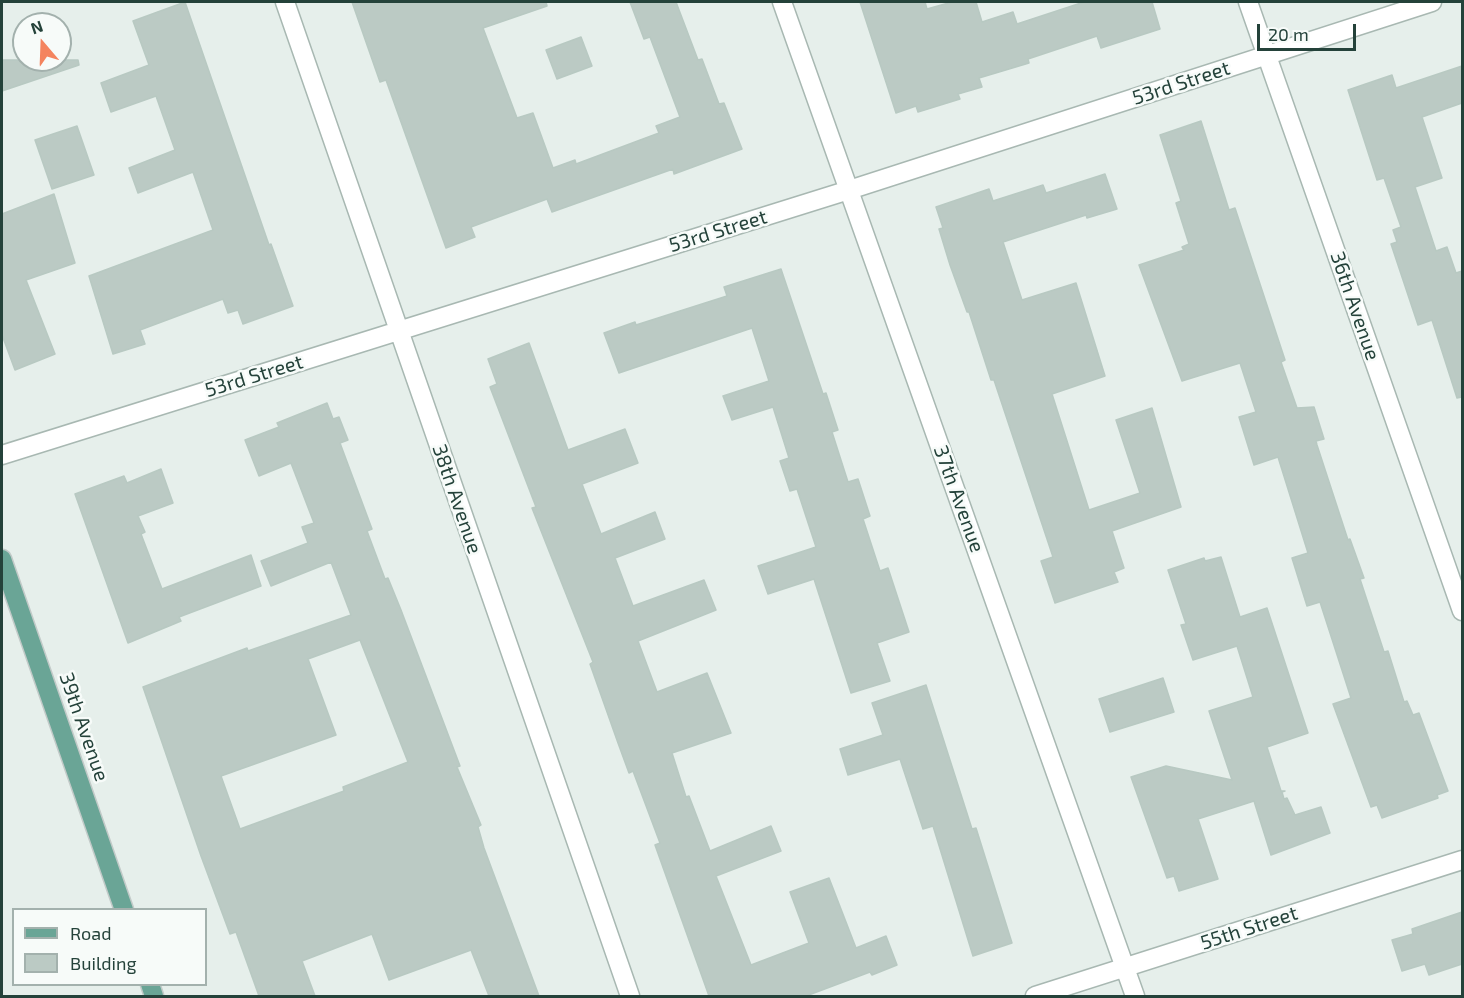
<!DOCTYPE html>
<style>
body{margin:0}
#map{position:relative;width:1464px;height:998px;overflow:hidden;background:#e6efeb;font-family:"Exo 2",sans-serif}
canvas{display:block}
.frame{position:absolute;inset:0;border:3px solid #24423a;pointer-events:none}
.legend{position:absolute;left:12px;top:908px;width:195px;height:78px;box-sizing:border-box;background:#f7fbf9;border:2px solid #a3b1ad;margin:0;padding:8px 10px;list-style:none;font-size:18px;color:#24423a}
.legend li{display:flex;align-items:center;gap:12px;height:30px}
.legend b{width:30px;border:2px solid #a3b1ad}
.north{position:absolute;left:12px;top:12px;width:60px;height:60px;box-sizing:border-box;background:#f7fbf9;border:2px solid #a3b1ad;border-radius:50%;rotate:341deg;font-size:16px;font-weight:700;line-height:24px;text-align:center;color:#24423a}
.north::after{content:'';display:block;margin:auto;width:21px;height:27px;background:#f4845f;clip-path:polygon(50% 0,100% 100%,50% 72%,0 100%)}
.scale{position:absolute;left:1257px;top:24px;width:99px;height:27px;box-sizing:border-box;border:3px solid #24423a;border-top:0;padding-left:8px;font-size:18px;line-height:21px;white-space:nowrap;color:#24423a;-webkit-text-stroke:4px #f7fbf9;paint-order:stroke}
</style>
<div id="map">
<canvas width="1464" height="998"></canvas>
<div class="frame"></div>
<ul class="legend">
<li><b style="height:8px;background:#6aa596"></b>Road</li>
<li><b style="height:16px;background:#bbcac4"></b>Building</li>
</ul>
<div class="north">N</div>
<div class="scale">20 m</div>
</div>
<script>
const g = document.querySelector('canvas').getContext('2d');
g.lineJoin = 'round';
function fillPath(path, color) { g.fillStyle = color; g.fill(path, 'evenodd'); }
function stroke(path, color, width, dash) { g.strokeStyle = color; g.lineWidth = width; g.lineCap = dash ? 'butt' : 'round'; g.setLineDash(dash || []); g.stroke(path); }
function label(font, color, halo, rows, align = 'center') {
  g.font = font + ' "Exo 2",sans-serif'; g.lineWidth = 5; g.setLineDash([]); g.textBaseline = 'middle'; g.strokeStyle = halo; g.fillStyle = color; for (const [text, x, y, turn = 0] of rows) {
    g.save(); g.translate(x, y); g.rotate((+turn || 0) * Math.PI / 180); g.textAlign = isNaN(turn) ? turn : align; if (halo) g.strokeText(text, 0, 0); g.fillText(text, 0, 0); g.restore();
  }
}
const building = new Path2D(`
 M 185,2 L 269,245 L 271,244 L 293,306 L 243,324 L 238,310 L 228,313 L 223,299 L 140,330 L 145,344 L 113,354 L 89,276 L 213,230 L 193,172 L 138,193 L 129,168 L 175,150 L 156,96 L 111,112 L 101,83 L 149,65 L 133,21 Z
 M 352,2 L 546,2 L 547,6 L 483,28 L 517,118 L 533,113 L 553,168 L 575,160 L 576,164 L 659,133 L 656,126 L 680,117 L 650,37 L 644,39 L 630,2 L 676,2 L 698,60 L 702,59 L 719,104 L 724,103 L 742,149 L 674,174 L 673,169 L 552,212 L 547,199 L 471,227 L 475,237 L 446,248 L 386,80 L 380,82 Z
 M 860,2 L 925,2 L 927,9 L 952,2 L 976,2 L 982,22 L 1013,12 L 1017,24 L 1084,2 L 1152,2 L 1160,29 L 1101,48 L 1097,36 L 1028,59 L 1029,63 L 979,78 L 982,87 L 958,94 L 960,99 L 918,112 L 916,106 L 896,113 Z
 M 581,37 L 592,66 L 557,79 L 546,50 Z
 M 2,60 L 78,60 L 79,65 L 2,91 Z
 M 1462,66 L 1462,103 L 1422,117 L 1442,178 L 1415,187 L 1436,251 L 1447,247 L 1456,273 L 1462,271 L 1462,397 L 1457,398 L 1432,320 L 1418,325 L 1391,244 L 1397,242 L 1393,230 L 1401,227 L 1384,178 L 1377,180 L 1348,90 L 1392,75 L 1396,88 Z
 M 1201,121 L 1229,210 L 1235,208 L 1285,360 L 1281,362 L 1297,408 L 1314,407 L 1324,439 L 1316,441 L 1317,445 L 1348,540 L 1350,539 L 1364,578 L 1360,579 L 1384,652 L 1388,651 L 1404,702 L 1407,701 L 1413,715 L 1419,713 L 1448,791 L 1437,795 L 1438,798 L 1382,818 L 1377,805 L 1371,807 L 1333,704 L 1351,698 L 1320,602 L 1307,606 L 1292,558 L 1308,553 L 1278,457 L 1254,465 L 1239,417 L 1256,412 L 1240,363 L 1182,381 L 1139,265 L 1184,250 L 1182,247 L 1189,244 L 1176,203 L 1181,201 L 1160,135 Z
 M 77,126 L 94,175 L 52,189 L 35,140 Z
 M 1105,174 L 1117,209 L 1087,218 L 1086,215 L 1003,242 L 1022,300 L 1076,283 L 1105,376 L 1052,394 L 1089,510 L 1140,493 L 1116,420 L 1152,408 L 1181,507 L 1112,531 L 1124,568 L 1114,572 L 1118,582 L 1055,603 L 1041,561 L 1053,557 L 994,380 L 991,380 L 969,312 L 967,312 L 950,265 L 939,229 L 943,228 L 936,207 L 989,189 L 993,201 L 1043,185 L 1046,193 Z
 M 54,194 L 75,263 L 26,280 L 55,354 L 15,370 L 2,335 L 2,214 Z
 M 781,269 L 823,394 L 826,393 L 838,430 L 832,432 L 848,482 L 858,479 L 870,516 L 863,519 L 880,571 L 888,568 L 909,632 L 877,643 L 890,681 L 851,693 L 814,579 L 768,594 L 758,566 L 816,547 L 797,489 L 790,491 L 780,461 L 789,458 L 773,407 L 732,420 L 723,396 L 769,381 L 752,328 L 619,373 L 604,333 L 635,322 L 636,325 L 727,296 L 724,287 Z
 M 529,343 L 568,450 L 625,429 L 638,463 L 582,484 L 601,534 L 655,512 L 665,539 L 615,558 L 633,606 L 704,580 L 716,610 L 638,641 L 657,692 L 707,673 L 731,733 L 672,753 L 686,797 L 689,796 L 710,851 L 771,826 L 781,851 L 716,876 L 751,965 L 809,943 L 790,892 L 829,878 L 856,948 L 886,936 L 897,965 L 872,975 L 870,972 L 806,996 L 709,996 L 655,845 L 660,843 L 633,771 L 629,773 L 618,743 L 590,664 L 593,662 L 532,508 L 536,507 L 490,387 L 497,384 L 488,359 Z
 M 327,403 L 333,419 L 339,417 L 348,440 L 340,443 L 372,529 L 367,531 L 385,579 L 388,578 L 401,610 L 460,766 L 457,767 L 481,825 L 478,827 L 484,848 L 539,996 L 489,996 L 471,950 L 389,980 L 372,934 L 302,961 L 315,996 L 259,996 L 236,932 L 230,934 L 201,856 L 143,687 L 247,648 L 248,651 L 351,615 L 331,562 L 271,586 L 261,561 L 308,543 L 302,527 L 314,523 L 291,463 L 259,476 L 245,440 L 279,427 L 277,423 ZM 360,640 L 408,762 L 343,787 L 344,791 L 240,829 L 221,776 L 336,735 L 308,659 Z
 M 161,469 L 173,503 L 138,516 L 145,532 L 141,534 L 162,589 L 251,555 L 261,586 L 179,617 L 181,621 L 128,643 L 75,494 L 124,476 L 127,483 Z
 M 1221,557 L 1240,617 L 1267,608 L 1308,733 L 1267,747 L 1281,791 L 1285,791 L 1282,792 L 1284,799 L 1287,798 L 1295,815 L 1321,807 L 1330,833 L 1271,855 L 1254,801 L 1198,819 L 1218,879 L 1179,891 L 1174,876 L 1167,878 L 1131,777 L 1166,766 L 1232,780 L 1209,711 L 1253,697 L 1237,646 L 1193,660 L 1181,625 L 1186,624 L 1168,570 L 1204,558 L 1205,561 Z
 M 1163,678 L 1174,712 L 1110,732 L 1099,699 Z
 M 926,685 L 972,829 L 976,828 L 1012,943 L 973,956 L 933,826 L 923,829 L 900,759 L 848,775 L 840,749 L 883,735 L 872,703 Z
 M 1462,912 L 1462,964 L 1429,975 L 1425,964 L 1402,971 L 1392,940 L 1413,934 L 1412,929 Z`);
fillPath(building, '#bbcac4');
stroke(building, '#b8c9c2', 1.5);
const minor = new Path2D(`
 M 285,2 L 630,996
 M 782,2 L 1135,996
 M 1248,2 L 1462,611
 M 2,455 L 849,190 L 1432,2
 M 1035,996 L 1462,860`);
const major = new Path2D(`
 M 2,559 L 124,910
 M 150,984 L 154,996`);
stroke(minor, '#a8b8b2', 21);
stroke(major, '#c2cac8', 21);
stroke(minor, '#fff', 18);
stroke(major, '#6aa596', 18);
label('20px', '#24423a', '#f7fbf9', [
 ["53rd Street",1181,83,-18],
 ["53rd Street",718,231,-17],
 ["36th Avenue",1355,306,71],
 ["53rd Street",254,376,-17],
 ["38th Avenue",457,499,71],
 ["37th Avenue",959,499,70],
 ["39th Avenue",84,727,71],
 ["55th Street",1249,928,-18]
]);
</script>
